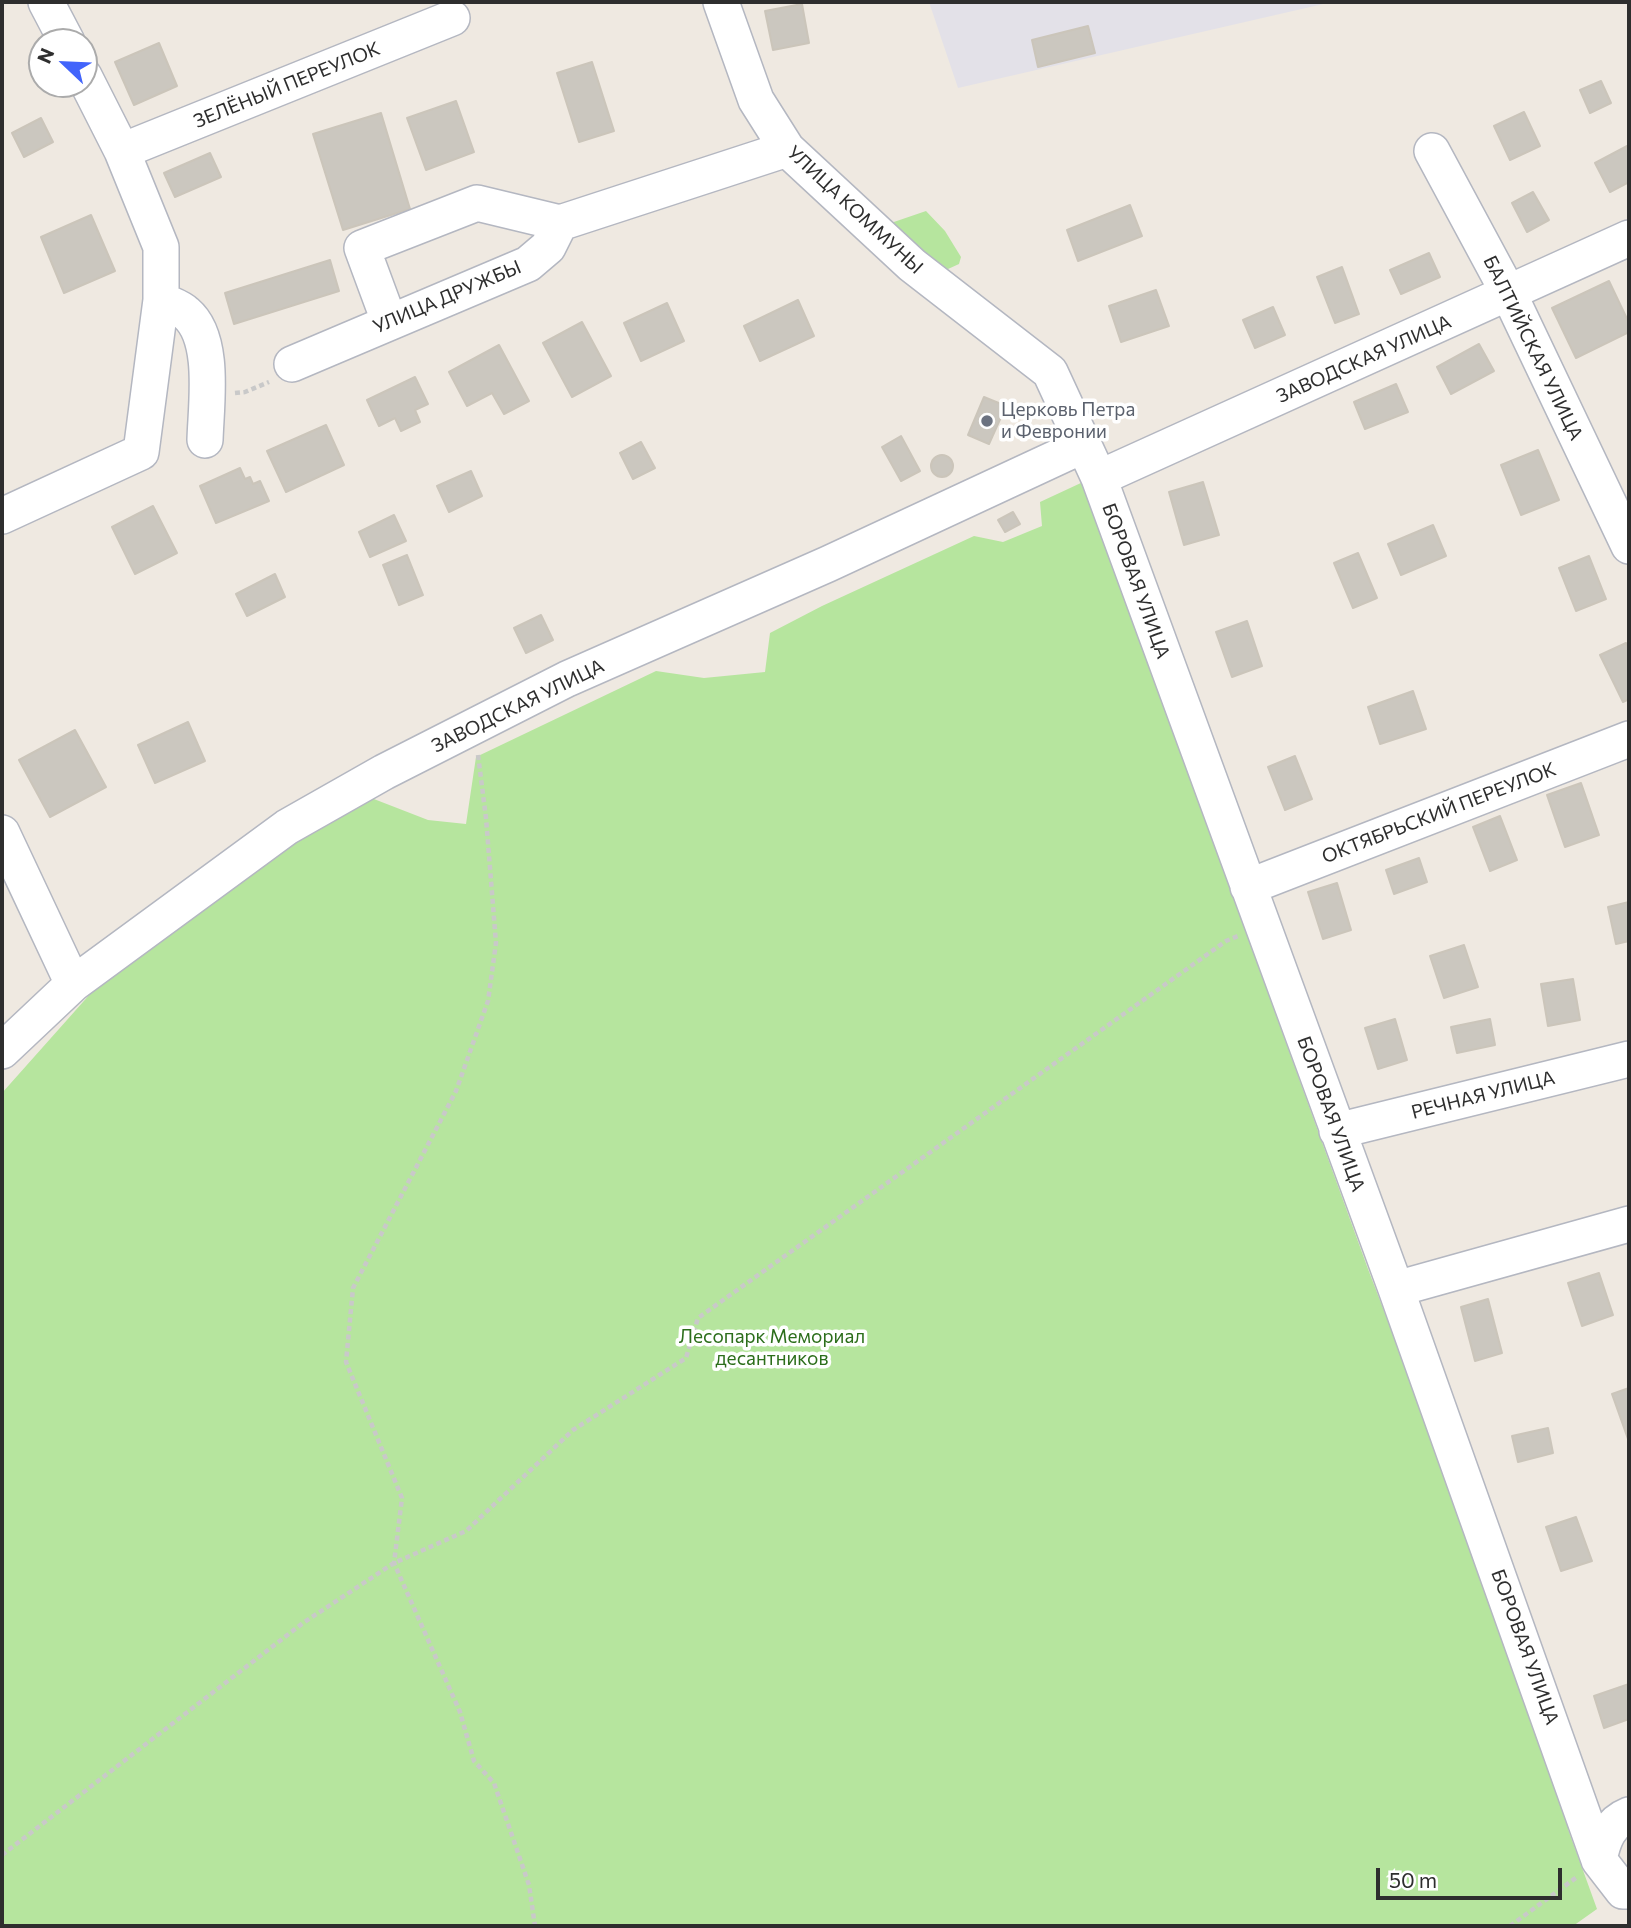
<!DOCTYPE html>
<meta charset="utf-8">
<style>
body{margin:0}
#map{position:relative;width:1631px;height:1928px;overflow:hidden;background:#efe9e1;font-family:Commissioner,sans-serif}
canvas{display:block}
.frame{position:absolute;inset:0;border:4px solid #2e2e2e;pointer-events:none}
.north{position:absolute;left:28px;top:28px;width:70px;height:70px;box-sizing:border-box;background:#fff;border:2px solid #ababab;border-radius:50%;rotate:293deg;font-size:19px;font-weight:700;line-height:28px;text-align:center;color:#2e2e2e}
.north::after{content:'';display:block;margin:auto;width:24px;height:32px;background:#4264fb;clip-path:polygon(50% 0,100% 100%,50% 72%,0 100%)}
.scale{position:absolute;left:1376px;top:1868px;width:186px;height:32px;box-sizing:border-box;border:4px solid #2e2e2e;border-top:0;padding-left:9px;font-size:21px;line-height:24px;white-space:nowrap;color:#2e2e2e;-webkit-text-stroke:5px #fff;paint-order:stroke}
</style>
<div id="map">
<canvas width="1631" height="1928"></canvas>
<div class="frame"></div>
<div class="north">N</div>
<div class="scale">50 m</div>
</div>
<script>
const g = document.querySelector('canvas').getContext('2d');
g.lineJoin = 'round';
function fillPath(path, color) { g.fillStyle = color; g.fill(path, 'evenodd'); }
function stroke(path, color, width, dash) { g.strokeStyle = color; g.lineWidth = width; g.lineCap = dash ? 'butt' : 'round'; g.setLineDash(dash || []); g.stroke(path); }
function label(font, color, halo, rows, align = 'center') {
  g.font = font + ' Commissioner,sans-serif'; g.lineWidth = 7; g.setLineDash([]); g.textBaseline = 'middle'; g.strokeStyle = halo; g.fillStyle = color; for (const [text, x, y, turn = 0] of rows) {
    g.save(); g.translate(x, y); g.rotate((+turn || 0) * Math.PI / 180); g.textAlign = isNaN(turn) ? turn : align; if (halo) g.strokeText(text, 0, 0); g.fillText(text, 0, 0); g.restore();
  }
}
fillPath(new Path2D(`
 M 929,2 L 1332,2 L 958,88 Z`), '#e3e1e8');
fillPath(new Path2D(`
 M 926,211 L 945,231 L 961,257 L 959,264 L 948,269 L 934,267 L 888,224 Z
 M 1083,482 L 1368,1269 L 1571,1799 L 1568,1829 L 1597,1909 L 1573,1926 L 2,1926 L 2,1093 L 91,993 L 361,794 L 428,820 L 466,824 L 476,757 L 656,671 L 704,678 L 765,672 L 770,633 L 822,606 L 974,536 L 1003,542 L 1042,526 L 1040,502 Z`), '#b6e59e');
const building = new Path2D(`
 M 802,4 L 809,43 L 773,50 L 765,11 Z
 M 1088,26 L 1095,53 L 1038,67 L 1032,40 Z
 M 159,43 L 177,86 L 134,105 L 115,62 Z
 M 592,62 L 614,131 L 579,142 L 557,73 Z
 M 1601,81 L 1611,103 L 1590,113 L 1580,90 Z
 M 456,101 L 474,152 L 426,170 L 407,118 Z
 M 1524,112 L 1540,146 L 1510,160 L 1494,126 Z
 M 381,113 L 410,209 L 343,230 L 313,134 Z
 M 41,118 L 53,142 L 24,157 L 12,133 Z
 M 1629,145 L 1629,182 L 1610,192 L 1595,163 Z
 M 210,153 L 221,177 L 175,197 L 164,173 Z
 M 1533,192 L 1549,220 L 1527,232 L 1512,203 Z
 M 1130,205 L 1142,236 L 1078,261 L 1067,230 Z
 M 91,215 L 115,271 L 64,293 L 41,237 Z
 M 1429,253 L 1440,277 L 1401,294 L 1390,270 Z
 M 330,260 L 339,291 L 234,324 L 225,293 Z
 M 1342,267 L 1359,314 L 1335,323 L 1317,277 Z
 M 1609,281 L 1629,323 L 1629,332 L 1576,358 L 1552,308 Z
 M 1156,290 L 1169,326 L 1121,342 L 1109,306 Z
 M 798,300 L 814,336 L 760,361 L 744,326 Z
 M 667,303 L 684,341 L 641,361 L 624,323 Z
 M 1273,307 L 1285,335 L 1255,348 L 1243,320 Z
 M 582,322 L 611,376 L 572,397 L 543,343 Z
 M 1479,344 L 1494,371 L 1451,394 L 1437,367 Z
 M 499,345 L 529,401 L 504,414 L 492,393 L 467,406 L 449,372 Z
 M 415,377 L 428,404 L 415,410 L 420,422 L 401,431 L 395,418 L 379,426 L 367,400 Z
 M 1396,384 L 1408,412 L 1365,429 L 1354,402 Z
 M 984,397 L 1006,406 L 989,444 L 968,435 Z
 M 326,425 L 344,465 L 286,492 L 267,451 Z
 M 901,436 L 920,471 L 901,481 L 882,447 Z
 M 641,442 L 655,468 L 633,479 L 620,453 Z
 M 1538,450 L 1559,500 L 1521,515 L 1501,465 Z
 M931 466a11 11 0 1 1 22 0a11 11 0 1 1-22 0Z
 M 240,468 L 245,479 L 250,477 L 253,484 L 260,481 L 269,501 L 216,523 L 200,486 Z
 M 471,471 L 482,496 L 449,512 L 437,486 Z
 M 1203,482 L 1219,535 L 1184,545 L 1169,492 Z
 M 153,506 L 177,553 L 135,574 L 112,527 Z
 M 1013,512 L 1020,524 L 1005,532 L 998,520 Z
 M 394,515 L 406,541 L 370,557 L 359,532 Z
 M 1433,525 L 1446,556 L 1401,575 L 1388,544 Z
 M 1358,553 L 1377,598 L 1353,608 L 1334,563 Z
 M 407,555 L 423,595 L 399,605 L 383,565 Z
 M 1589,556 L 1606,599 L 1576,611 L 1559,568 Z
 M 275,574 L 285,597 L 247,616 L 236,594 Z
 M 541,615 L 553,640 L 526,653 L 514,628 Z
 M 1247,621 L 1262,666 L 1232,677 L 1216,632 Z
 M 1626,643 L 1629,650 L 1629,699 L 1623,702 L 1600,655 Z
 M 1413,691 L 1426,729 L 1380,744 L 1368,707 Z
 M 188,722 L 205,761 L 155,783 L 138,745 Z
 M 75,730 L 106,787 L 50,817 L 19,760 Z
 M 1295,756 L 1312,799 L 1285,810 L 1268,767 Z
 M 1581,783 L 1599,835 L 1565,847 L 1547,795 Z
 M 1500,816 L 1517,860 L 1490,871 L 1473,827 Z
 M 1419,858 L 1427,882 L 1394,894 L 1386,870 Z
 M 1337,883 L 1351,930 L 1323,939 L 1308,892 Z
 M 1629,902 L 1629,941 L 1616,944 L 1608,907 Z
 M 1464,945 L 1478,987 L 1444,998 L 1430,956 Z
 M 1573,979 L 1580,1020 L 1548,1026 L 1541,984 Z
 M 1395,1019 L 1407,1060 L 1378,1069 L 1365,1028 Z
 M 1490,1019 L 1495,1045 L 1457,1053 L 1451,1027 Z
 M 1599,1273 L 1613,1315 L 1582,1326 L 1568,1283 Z
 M 1488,1299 L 1502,1353 L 1475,1361 L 1461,1307 Z
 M 1629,1388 L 1629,1438 L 1628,1439 L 1612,1394 Z
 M 1548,1428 L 1553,1453 L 1518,1462 L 1512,1436 Z
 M 1576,1517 L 1592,1561 L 1561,1571 L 1546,1527 Z
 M 1629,1684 L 1629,1719 L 1604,1728 L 1594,1696 Z`);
fillPath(building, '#cbc7bf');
stroke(building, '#cbc5ba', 2);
const minor = new Path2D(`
 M 46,2 L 67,42
 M 721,2 L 756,100 L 787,149 L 912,265 L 1050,372 L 1099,478 L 1396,1289 L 1599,1860
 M 122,151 L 452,18
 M 1432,151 L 1509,294 L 1629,546
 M 161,300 C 169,304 180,307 186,313 C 216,338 206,404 205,440
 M 389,321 L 362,248 L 477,203 L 560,223
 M 292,364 L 528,264 L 548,247 L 560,223 L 787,149
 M 1099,478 L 1629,238
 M 2,516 L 141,452 L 161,300 L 161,247 L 122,151 L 84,76
 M 2,833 L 73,984
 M 1248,887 L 1629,739
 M 2,1051 L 73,984 L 287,827 L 384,772 L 567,679 L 828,564 L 1084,445
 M 1337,1131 L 1629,1059
 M 1396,1289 L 1629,1224
 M 1629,1815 C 1609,1823 1603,1840 1599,1860 L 1623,1891 L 1629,1891`);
stroke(minor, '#b4b7c1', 38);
stroke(new Path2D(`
 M 235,393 L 245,392 L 269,382
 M 478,755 L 486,818 L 496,943 L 488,1001 L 456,1091 L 353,1288 L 346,1362 L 402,1498 L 394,1563 L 460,1712 L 474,1761 L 494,1783 L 529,1885 L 535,1926
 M 2,1855 L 303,1623 L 394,1563 L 466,1531 L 573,1430 L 686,1358 L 698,1318 L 1226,941 L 1238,936
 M 1510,1926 L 1577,1877`), '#c9c9c9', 4.5, [5, 3.5]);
stroke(minor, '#fff', 35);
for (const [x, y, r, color] of [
 [987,421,7,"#6b7280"]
]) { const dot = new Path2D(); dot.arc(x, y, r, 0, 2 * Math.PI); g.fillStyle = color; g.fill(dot); stroke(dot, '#fff', 2.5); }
label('19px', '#2e2e2e', '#fff', [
 ["ЗЕЛЁНЫЙ ПЕРЕУЛОК",287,85,-22],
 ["УЛИЦА КОММУНЫ",855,210,43],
 ["УЛИЦА ДРУЖБЫ",447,297,-23],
 ["БАЛТИЙСКАЯ УЛИЦА",1533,348,64],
 ["ЗАВОДСКАЯ УЛИЦА",1364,359,-24],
 ["БОРОВАЯ УЛИЦА",1136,581,70],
 ["ЗАВОДСКАЯ УЛИЦА",518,706,-26],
 ["ОКТЯБРЬСКИЙ ПЕРЕУЛОК",1439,813,-21],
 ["РЕЧНАЯ УЛИЦА",1483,1095,-14],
 ["БОРОВАЯ УЛИЦА",1331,1114,70],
 ["БОРОВАЯ УЛИЦА",1525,1647,70]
]);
label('19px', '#5b616d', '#fff', [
 ["Церковь Петра",1001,410],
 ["и Февронии",1001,432]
], 'left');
label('19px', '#2c6e1b', '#fff', [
 ["Лесопарк Мемориал",772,1337],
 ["десантников",772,1359]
]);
</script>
